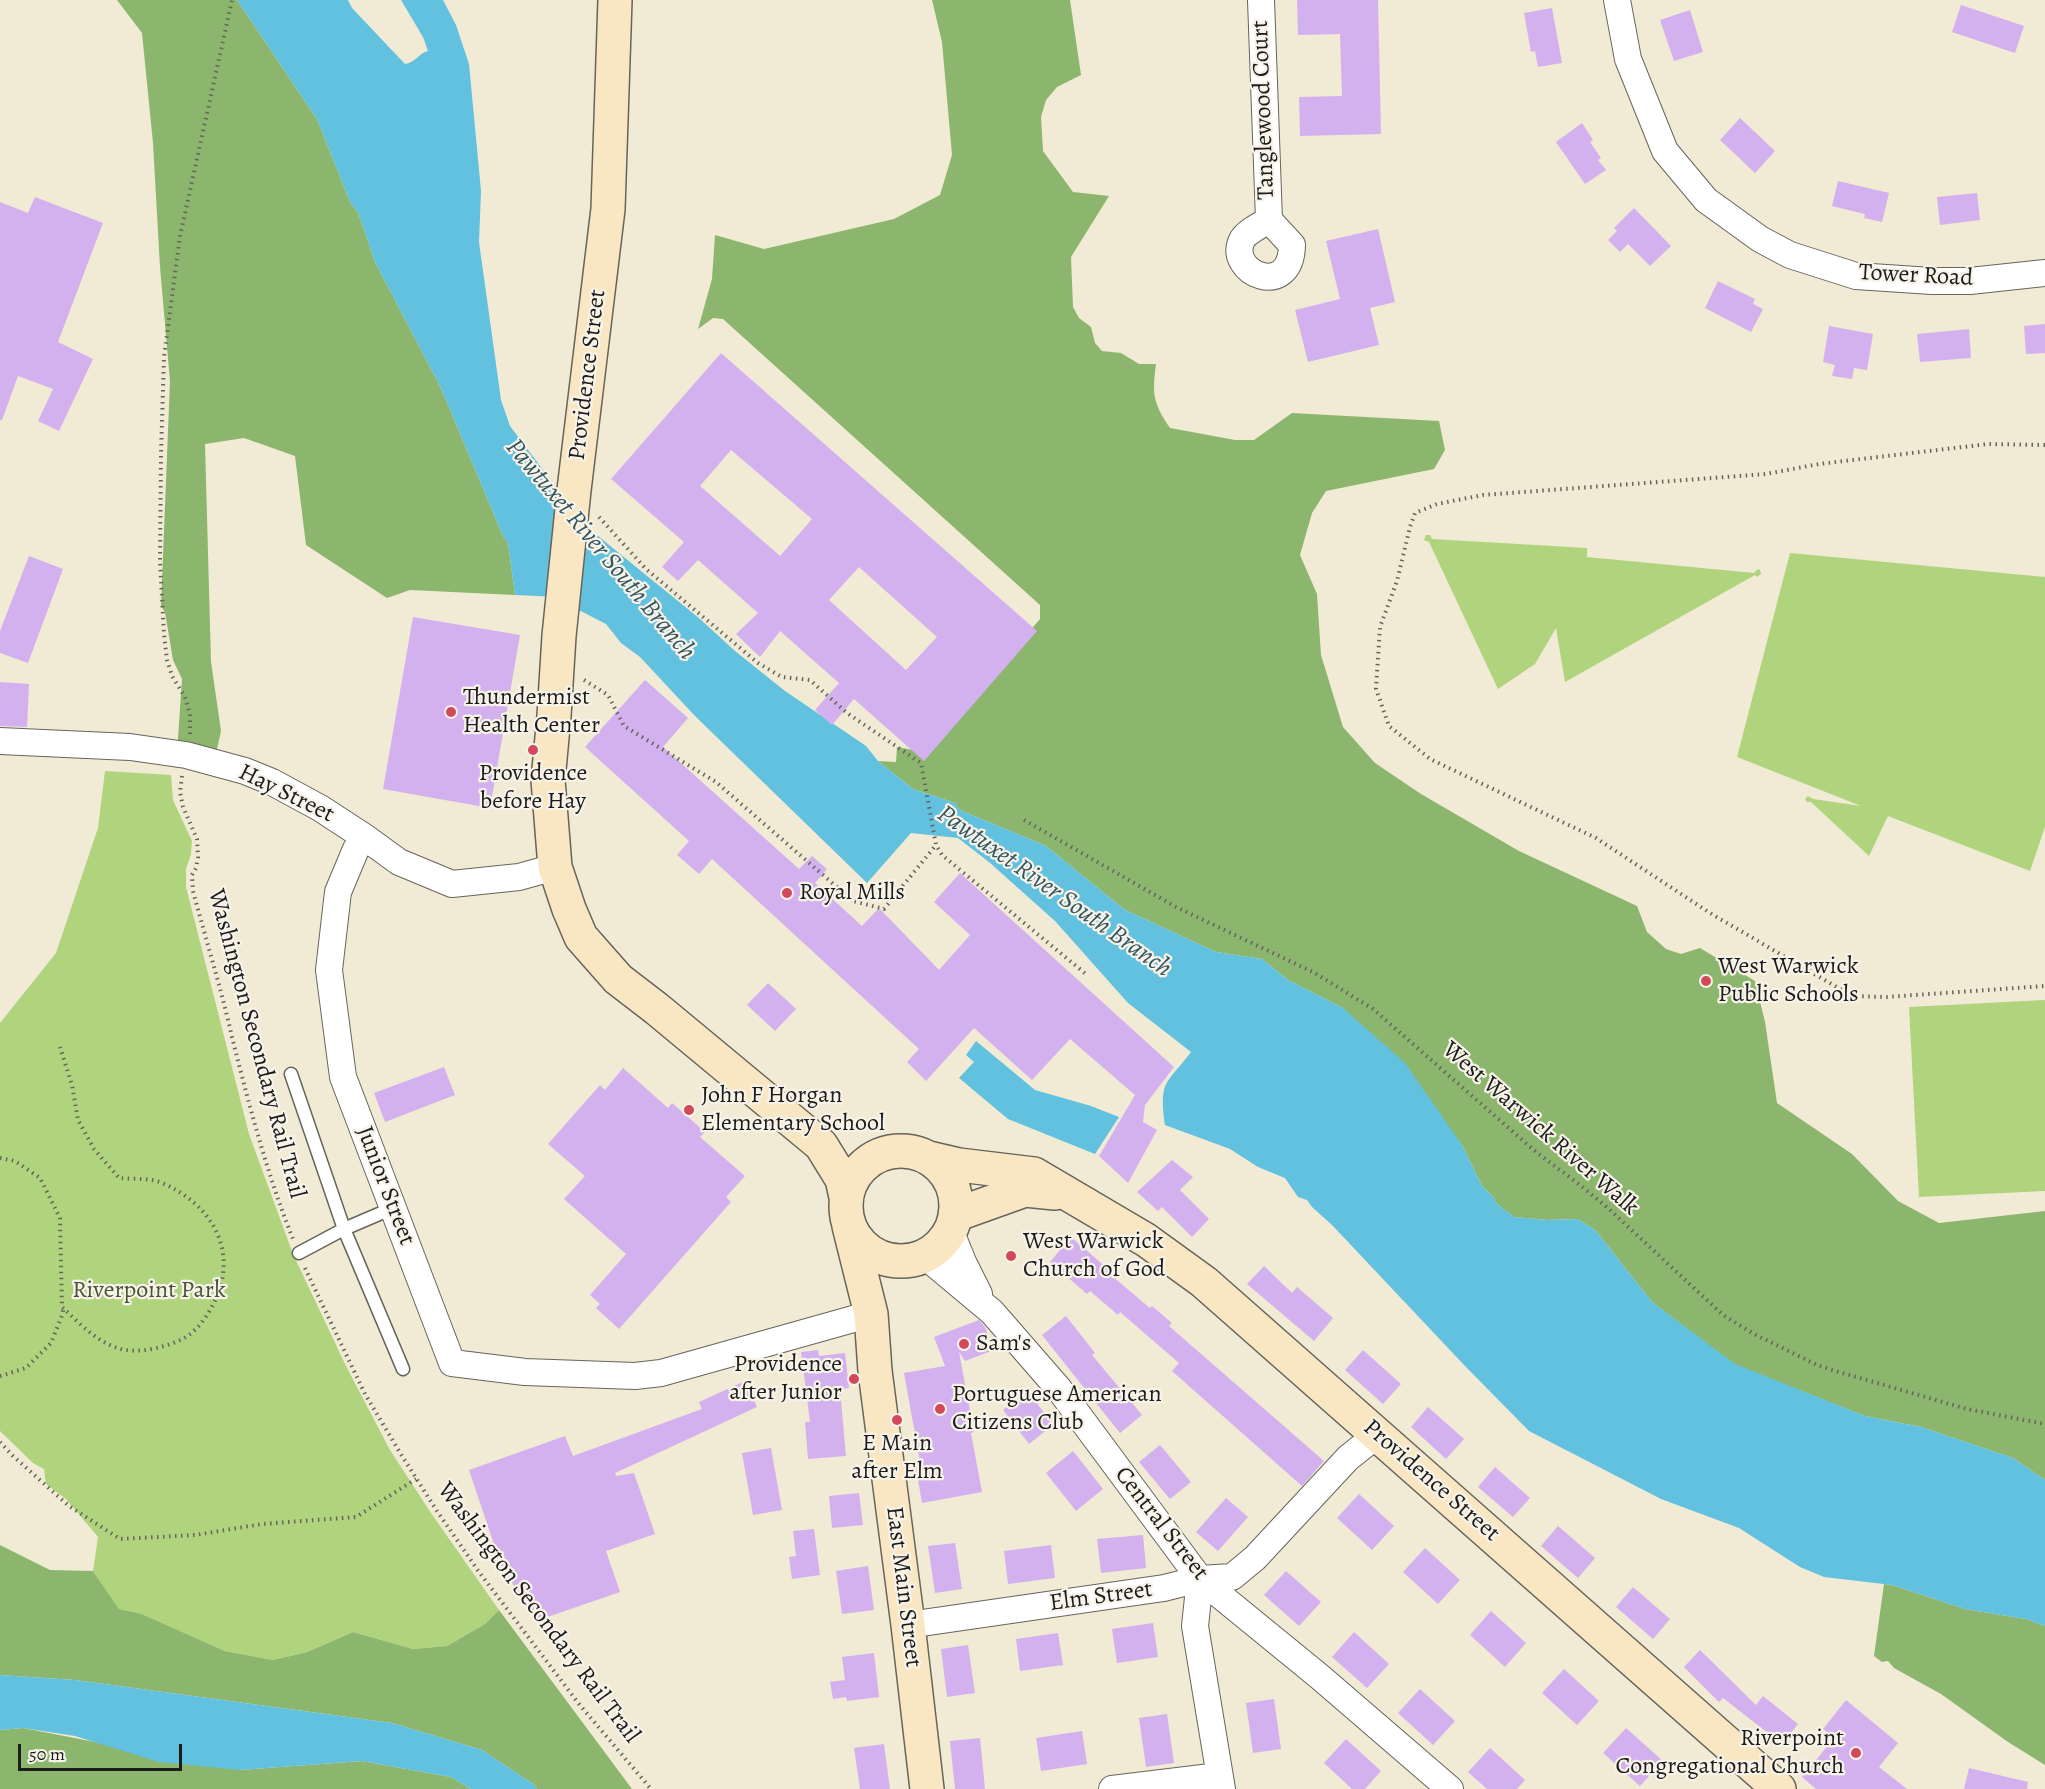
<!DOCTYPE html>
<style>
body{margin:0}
#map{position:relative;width:2045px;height:1789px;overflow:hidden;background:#f1ead4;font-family:Alegreya,serif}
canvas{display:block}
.scale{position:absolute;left:18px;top:1744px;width:164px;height:27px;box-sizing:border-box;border:3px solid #1c1c1c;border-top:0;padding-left:8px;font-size:18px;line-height:21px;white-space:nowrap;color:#1c1c1c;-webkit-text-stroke:4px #f7f3e8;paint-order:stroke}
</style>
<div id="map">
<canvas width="2045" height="1789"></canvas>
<div class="scale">50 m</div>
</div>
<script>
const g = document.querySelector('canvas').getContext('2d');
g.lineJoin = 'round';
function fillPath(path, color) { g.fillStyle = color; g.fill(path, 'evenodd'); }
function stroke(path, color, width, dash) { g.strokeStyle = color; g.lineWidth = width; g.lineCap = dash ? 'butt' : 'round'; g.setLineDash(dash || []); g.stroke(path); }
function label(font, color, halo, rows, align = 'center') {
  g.font = font + ' Alegreya,serif'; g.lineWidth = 4.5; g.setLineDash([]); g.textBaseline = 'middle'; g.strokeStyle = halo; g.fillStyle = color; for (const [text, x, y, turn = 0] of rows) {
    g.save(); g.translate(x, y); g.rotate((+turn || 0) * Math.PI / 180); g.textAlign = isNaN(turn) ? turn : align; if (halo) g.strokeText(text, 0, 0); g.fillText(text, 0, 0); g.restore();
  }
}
fillPath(new Path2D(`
 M 1426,535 L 1430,535 L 1432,539 L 1587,548 L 1587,557 L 1754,573 L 1758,569 L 1760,570 L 1761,574 L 1757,577 L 1755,575 L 1565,682 L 1556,628 L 1535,664 L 1498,689 L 1429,542 L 1424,540 Z
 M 1790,553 L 2045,577 L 2045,827 L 2030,871 L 1888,816 L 1869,856 L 1811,802 L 1807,802 L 1805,799 L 1808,796 L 1813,799 L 1861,806 L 1737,757 Z
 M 105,771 L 171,775 L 173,800 L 192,841 L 191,854 L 186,869 L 186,887 L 249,1134 L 293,1254 L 346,1366 L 390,1450 L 431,1513 L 499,1610 L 485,1624 L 447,1646 L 413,1649 L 353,1632 L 307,1652 L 273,1660 L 225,1651 L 141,1615 L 119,1609 L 93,1571 L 98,1537 L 66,1499 L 46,1484 L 44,1469 L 33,1463 L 0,1431 L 0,1023 L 56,953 L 98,828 Z
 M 2045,1000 L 2045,1191 L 1919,1197 L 1909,1007 Z`), '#b0d47e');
fillPath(new Path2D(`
 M 117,0 L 237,0 L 317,119 L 351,204 L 358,212 L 375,262 L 440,386 L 503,536 L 508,543 L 515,595 L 410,590 L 387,598 L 306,545 L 295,456 L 244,438 L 205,444 L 211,662 L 221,731 L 214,763 L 177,753 L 182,679 L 173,660 L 165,612 L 161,606 L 170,381 L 160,267 L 153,143 L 142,33 Z
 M 932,0 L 1070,0 L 1081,75 L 1057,87 L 1046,100 L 1041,117 L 1043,151 L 1073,192 L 1109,196 L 1071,257 L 1073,307 L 1079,318 L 1091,327 L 1095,343 L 1102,351 L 1121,353 L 1139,364 L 1156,364 C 1152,394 1153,403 1170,428 L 1235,440 L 1254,440 L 1292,413 L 1439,421 L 1445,450 L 1434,469 L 1326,491 L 1312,513 L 1300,555 L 1317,594 L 1321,655 L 1343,727 L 1375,763 L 1421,794 L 1519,851 L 1637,906 L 1647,932 L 1666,949 L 1681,954 L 1700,948 L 1755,981 L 1765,1022 L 1777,1103 L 1852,1154 L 1898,1201 L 1939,1223 L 2045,1211 L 2045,1480 L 2013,1458 L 1921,1427 L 1865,1416 L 1735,1365 L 1652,1302 L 1596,1231 L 1578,1219 L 1548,1220 L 1514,1217 L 1498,1205 L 1493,1197 L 1482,1186 L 1462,1145 L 1343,1008 L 1288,980 L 1262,959 L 1216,952 L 1125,910 L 1046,846 L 960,810 L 955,803 L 913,789 L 878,761 L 896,762 L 897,747 L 913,750 L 943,730 L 1040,619 L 1040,605 L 723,319 L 713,318 L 698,329 L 712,279 L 715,235 L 764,249 L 894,219 L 940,195 L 952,155 L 942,42 Z
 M 0,1545 L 50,1570 L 93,1571 L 119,1609 L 141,1614 L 225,1651 L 273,1660 L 307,1652 L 353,1632 L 413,1649 L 447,1646 L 485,1624 L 499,1610 L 632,1789 L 537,1789 L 533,1784 L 482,1750 L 392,1723 L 75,1680 L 0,1675 Z
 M 1884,1584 L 1892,1585 L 1965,1609 L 2026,1619 L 2045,1626 L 2045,1765 L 2008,1742 L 1941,1694 L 1894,1668 L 1888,1661 L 1882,1662 L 1874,1656 Z
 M 23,1728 L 240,1770 L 362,1761 L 451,1777 L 471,1789 L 0,1789 L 0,1730 Z`), '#8cb66d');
fillPath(new Path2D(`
 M 237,0 L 348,0 L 352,8 L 405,64 C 415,63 419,53 428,51 L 423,37 L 401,0 L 443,0 L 456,25 L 469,64 L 481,191 L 479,242 L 501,400 L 510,426 L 568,503 L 576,518 L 700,619 L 735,651 L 785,691 L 866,746 L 878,761 L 913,789 L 955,803 L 960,810 L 1046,846 L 1125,910 L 1216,952 L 1262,959 L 1288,980 L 1343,1008 L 1405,1063 L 1462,1145 L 1482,1186 L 1493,1197 L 1498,1205 L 1514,1217 L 1548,1220 L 1578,1219 L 1596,1231 L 1652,1302 L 1735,1364 L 1865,1416 L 1921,1427 L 2013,1458 L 2045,1480 L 2045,1626 L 2026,1619 L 1965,1609 L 1892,1585 L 1824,1577 L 1800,1567 L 1739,1528 L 1661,1499 L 1529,1431 L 1465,1366 L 1332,1225 L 1312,1207 L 1307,1200 L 1298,1197 L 1285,1178 L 1258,1167 L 1230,1149 L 1165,1125 C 1159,1080 1166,1085 1191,1052 L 1128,1003 L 1055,921 L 989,862 L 958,838 L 911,833 L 867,883 L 695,716 L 640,657 L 621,643 L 606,624 L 571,606 L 560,597 L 515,595 L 508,543 L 503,536 L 440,386 L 375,262 L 358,212 L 351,204 L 317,119 Z
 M 976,1041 L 1035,1090 L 1091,1106 L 1119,1117 L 1095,1154 L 1008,1119 L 959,1078 L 974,1062 L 966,1055 Z
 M 0,1675 L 75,1680 L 392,1723 L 482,1750 L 533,1784 L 537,1789 L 471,1789 L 451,1777 L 362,1761 L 240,1770 L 159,1762 L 75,1736 L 23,1728 L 0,1730 Z`), '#61c1df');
fillPath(new Path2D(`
 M 1297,0 L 1378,0 L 1381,134 L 1300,136 L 1299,97 L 1342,96 L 1340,34 L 1298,35 Z
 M 1961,5 L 2024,26 L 2015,53 L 1952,32 Z
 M 1552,8 L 1562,63 L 1538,67 L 1535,51 L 1531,52 L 1524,13 Z
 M 1690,10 L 1703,52 L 1674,61 L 1660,20 Z
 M 1740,118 L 1775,151 L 1755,173 L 1720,140 Z
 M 1582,123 L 1593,140 L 1590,142 L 1601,158 L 1598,160 L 1606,170 L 1585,184 L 1556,142 Z
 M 1838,181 L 1889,193 L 1882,222 L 1864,218 L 1865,214 L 1832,206 Z
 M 1977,193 L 1980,220 L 1940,225 L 1937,197 Z
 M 35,197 L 103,223 L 58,342 L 93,359 L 59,431 L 38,421 L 53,389 L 18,376 L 2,420 L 0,420 L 0,202 L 28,213 Z
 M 1634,208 L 1671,246 L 1650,266 L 1628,244 L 1620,252 L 1608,240 L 1617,231 L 1614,228 Z
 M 1378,229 L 1395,302 L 1370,308 L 1379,345 L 1308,362 L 1295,310 L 1340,299 L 1326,241 Z
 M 1718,281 L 1755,299 L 1753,304 L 1763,309 L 1751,332 L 1705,308 Z
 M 2045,324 L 2045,353 L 2026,354 L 2024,326 Z
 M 1829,326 L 1873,334 L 1867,370 L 1854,368 L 1852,379 L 1832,376 L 1835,365 L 1823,362 Z
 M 1969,329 L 1971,358 L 1920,362 L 1917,334 Z
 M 721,353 L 1037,631 L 924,761 L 854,699 L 832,725 L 815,710 L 839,683 L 780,631 L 760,657 L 736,634 L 758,613 L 698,560 L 678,581 L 662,567 L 684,542 L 611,479 ZM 731,450 L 812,519 L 780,556 L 700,486 ZM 859,567 L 937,637 L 906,670 L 829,600 Z
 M 29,556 L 63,569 L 28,663 L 0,653 L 0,631 Z
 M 413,617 L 520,635 L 490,808 L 383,789 Z
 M 645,680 L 688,718 L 663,747 L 799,869 L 812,856 L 827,869 L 815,883 L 862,926 L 879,908 L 939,970 L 970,935 L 934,902 L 960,873 L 1174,1067 L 1145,1105 L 1143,1122 L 1157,1130 L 1128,1183 L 1099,1156 L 1135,1095 L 1070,1039 L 1032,1080 L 974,1028 L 926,1081 L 907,1062 L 919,1049 L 712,859 L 699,874 L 677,855 L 689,841 L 585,747 Z
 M 0,682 L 29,684 L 27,727 L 0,726 Z
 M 768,983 L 796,1009 L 775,1031 L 747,1005 Z
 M 444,1067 L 455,1095 L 385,1122 L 374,1093 Z
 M 623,1068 L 668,1108 L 672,1103 L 705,1132 L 700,1137 L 745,1176 L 726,1197 L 731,1202 L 619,1329 L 596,1308 L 600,1304 L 590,1295 L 626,1254 L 564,1199 L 585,1176 L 548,1144 L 600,1085 L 605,1090 Z
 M 1172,1160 L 1193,1177 L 1180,1190 L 1209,1219 L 1192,1237 L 1162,1207 L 1158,1211 L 1137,1192 Z
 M 1071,1237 L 1108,1269 L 1106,1271 L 1150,1308 L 1152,1306 L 1172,1323 L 1169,1326 L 1324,1461 L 1302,1486 L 1172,1371 L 1179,1363 L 1120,1312 L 1118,1315 L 1090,1291 L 1087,1294 L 1050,1262 Z
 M 1264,1266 L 1292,1293 L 1297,1287 L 1333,1318 L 1314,1341 L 1247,1284 Z
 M 1066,1316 L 1095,1353 L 1092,1355 L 1142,1415 L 1120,1433 L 1042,1335 Z
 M 979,1320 L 985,1327 L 994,1350 L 965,1361 L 959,1352 L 974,1432 L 971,1433 L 982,1492 L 922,1503 L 916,1468 L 921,1467 L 904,1373 L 945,1366 L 934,1337 Z
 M 818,1350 L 819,1356 L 845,1353 L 849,1388 L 840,1389 L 846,1456 L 808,1459 L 805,1422 L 810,1422 L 801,1352 Z
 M 1363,1350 L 1401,1384 L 1383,1404 L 1345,1370 Z
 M 745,1381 L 757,1407 L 615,1473 L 616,1476 L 634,1473 L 655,1534 L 606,1551 L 620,1592 L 536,1621 L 501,1565 L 469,1470 L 565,1436 L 573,1456 L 702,1409 L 699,1402 Z
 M 1028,1391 L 1053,1425 L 1029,1444 L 1003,1410 Z
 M 1428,1407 L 1464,1439 L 1446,1459 L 1411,1427 Z
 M 1160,1445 L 1191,1482 L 1170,1499 L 1139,1462 Z
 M 771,1448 L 782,1510 L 753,1515 L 742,1453 Z
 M 1073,1451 L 1103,1489 L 1076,1511 L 1046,1473 Z
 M 1495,1467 L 1530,1498 L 1513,1517 L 1478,1487 Z
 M 859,1493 L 863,1525 L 832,1528 L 829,1496 Z
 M 1359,1494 L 1394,1526 L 1372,1550 L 1337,1518 Z
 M 1226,1498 L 1248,1517 L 1218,1551 L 1196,1532 Z
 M 1558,1526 L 1595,1558 L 1578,1578 L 1541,1546 Z
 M 814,1529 L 820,1575 L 792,1579 L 789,1557 L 796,1556 L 793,1531 Z
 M 1143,1535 L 1146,1568 L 1101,1573 L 1097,1539 Z
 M 955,1543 L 962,1589 L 935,1593 L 928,1546 Z
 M 1051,1545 L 1055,1578 L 1008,1584 L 1004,1551 Z
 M 1425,1548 L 1460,1580 L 1438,1604 L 1403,1572 Z
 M 868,1566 L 874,1610 L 842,1614 L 836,1571 Z
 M 1286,1571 L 1321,1602 L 1299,1626 L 1264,1595 Z
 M 1633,1587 L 1670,1619 L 1653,1639 L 1616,1607 Z
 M 1491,1611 L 1526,1643 L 1505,1667 L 1470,1635 Z
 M 1153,1623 L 1158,1657 L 1117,1663 L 1112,1629 Z
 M 1354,1632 L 1389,1664 L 1367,1688 L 1332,1657 Z
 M 1058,1633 L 1063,1665 L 1020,1671 L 1016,1639 Z
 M 968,1645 L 975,1693 L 947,1697 L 941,1649 Z
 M 1700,1650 L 1756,1705 L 1763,1696 L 1798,1724 L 1782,1744 L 1723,1698 L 1719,1702 L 1684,1667 Z
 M 874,1653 L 879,1697 L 847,1701 L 846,1697 L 833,1699 L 830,1682 L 845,1680 L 842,1657 Z
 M 1564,1669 L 1599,1701 L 1577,1725 L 1542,1693 Z
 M 1420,1689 L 1455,1721 L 1433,1745 L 1398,1713 Z
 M 1274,1699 L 1281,1749 L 1253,1753 L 1246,1703 Z
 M 1846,1700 L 1898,1743 L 1879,1767 L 1907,1789 L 1816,1789 L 1802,1777 L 1834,1738 L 1823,1729 Z
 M 1167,1714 L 1174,1763 L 1146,1767 L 1139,1718 Z
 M 1626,1728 L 1663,1761 L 1640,1786 L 1603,1753 Z
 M 1082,1731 L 1087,1764 L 1041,1771 L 1036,1738 Z
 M 980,1738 L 985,1789 L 955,1789 L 950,1741 Z
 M 1346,1739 L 1381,1771 L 1365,1789 L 1352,1789 L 1324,1763 Z
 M 884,1744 L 890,1789 L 860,1789 L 854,1748 Z
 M 1490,1748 L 1525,1780 L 1517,1789 L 1487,1789 L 1468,1772 Z
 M 1969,1768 L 2028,1782 L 2027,1789 L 1964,1789 Z`), '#d3b1ef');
const service = new Path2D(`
 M 291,1074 L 344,1229 L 403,1369
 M 299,1253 L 344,1229 L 393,1208`);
const minor = new Path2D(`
 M 1261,0 L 1269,220
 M 1617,0 L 1628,59 L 1665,151 L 1706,200 L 1760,239 L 1790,255 L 1856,276 L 1932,281 L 1970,281 L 2045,273
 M 1269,220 L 1292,245 C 1291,301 1226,272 1242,240 C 1246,232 1261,225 1269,220 Z
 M 0,741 L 130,747 L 186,755 L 245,771 L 272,782 L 320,808 L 366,838 L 399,862 L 452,884 L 519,877 L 555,867
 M 366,838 L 356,849 L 338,892 L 329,970 L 343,1077 L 452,1363 L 525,1372 L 635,1376 L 661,1373 L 871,1314
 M 950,1230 L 963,1262 L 979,1294
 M 925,1256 L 992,1312 L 1059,1389 L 1200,1579 L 1320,1677 L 1450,1789
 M 1200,1579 L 1195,1626 L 1222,1789
 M 908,1625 L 1164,1588 L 1200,1579 L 1232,1577 L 1255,1558 L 1348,1458 L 1378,1434
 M 1112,1789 L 1219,1776`);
const secondary = new Path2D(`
 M 615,0 L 608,209 L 574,490 L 559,636 L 554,716 L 548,780 L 555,867 L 569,909 L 581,937 L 618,979 L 657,1009 L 821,1145 L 842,1179 L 846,1197
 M846 1206a55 55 0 1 1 110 0a55 55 0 1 1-110 0Z
 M 929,1158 L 959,1165 L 1034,1174 L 1146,1240 L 1204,1282 L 1779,1789
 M 955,1215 L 1025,1190 L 1055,1193
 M 849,1226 L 871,1314 L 875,1371 L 908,1625 L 927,1789`);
stroke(service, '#67645c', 15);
stroke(minor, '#67645c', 28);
stroke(secondary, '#67645c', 36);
stroke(new Path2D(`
 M 2045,445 L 1988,444 L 1819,464 L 1766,474 L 1483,495 L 1437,504 L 1415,513 L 1410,527 L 1397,581 L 1380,627 L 1376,689 L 1389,726 L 1430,759 L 1596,838 L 1710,913 L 1852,996 L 1886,997 L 2045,986
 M 599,517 L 646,569 L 758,663 L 782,677 L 810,680 L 847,713 L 921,763 L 936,845 L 942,855 L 1087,975
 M 584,680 L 608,695 L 624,726 L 716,782 L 853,901 L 884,909 L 936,845
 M 190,734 L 190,714 L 185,697 L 172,676 L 167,660 L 164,634 L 160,561 L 161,454 L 164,357 L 180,236 L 232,0
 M 182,776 L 180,792 L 183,807 L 197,839 L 198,857 L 196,868 L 192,875 L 193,891 C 206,940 221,988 232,1037 C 249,1105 267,1174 293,1239
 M 1024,820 L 1176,907 L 1315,973 L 1373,1009 L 1536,1152 L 1580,1185 L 1609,1209 L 1723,1315 L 1754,1334 L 1817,1365 L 1839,1372 L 1967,1409 L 2045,1424
 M 0,1158 L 15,1161 L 40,1178 L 60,1218 L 62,1307 C 77,1321 93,1338 112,1346 C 128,1353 146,1351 161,1347 C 186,1340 197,1332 210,1310 C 242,1256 215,1205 160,1182 C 148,1178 132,1179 119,1178 L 94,1149 L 78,1120 L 72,1085 L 60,1047
 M 305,1268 L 365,1394 L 402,1456 L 437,1511 L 479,1572 L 579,1704 L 651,1789
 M 0,1376 L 26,1368 L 51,1343 L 63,1313 L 63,1308
 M 0,1442 L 13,1456 L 69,1506 L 120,1539 L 195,1535 L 262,1524 L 356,1517 L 416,1479`), '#67645c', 4, [1.5, 4.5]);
stroke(service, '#fff', 12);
stroke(minor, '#fff', 26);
stroke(secondary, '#f9e7c3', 33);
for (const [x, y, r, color] of [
 [451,712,6,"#d1495b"],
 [533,750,6,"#d1495b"],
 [787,893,6,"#d1495b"],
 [1706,981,6,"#d1495b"],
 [689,1110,6,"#d1495b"],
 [1011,1256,6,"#d1495b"],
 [964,1344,6,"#d1495b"],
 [854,1379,6,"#d1495b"],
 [940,1409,6,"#d1495b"],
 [897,1420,6,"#d1495b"],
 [1856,1753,6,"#d1495b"]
]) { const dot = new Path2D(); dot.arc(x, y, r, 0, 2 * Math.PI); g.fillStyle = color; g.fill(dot); stroke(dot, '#f7f3e8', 2); }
label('24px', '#1c1c1c', '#f7f3e8', [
 ["Tanglewood Court",1264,110,-92],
 ["Tower Road",1916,276,3],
 ["Providence Street",588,375,-83],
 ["Hay Street",286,794,26],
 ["Washington Secondary Rail Trail",256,1044,75],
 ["West Warwick River Walk",1540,1129,41],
 ["Junior Street",385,1186,69],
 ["Providence Street",1431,1481,41],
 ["Central Street",1161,1524,52],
 ["East Main Street",903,1587,83],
 ["Elm Street",1101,1597,-8],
 ["Washington Secondary Rail Trail",538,1613,53]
]);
label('24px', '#1c1c1c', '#f7f3e8', [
 ["Thundermist",463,698],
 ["Health Center",463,726],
 ["Providence",533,774,"center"],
 ["before Hay",533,802,"center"],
 ["Royal Mills",799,893],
 ["West Warwick",1718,967],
 ["Public Schools",1718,995],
 ["John F Horgan",701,1096],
 ["Elementary School",701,1124],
 ["West Warwick",1023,1242],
 ["Church of God",1023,1270],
 ["Sam's",976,1344],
 ["Providence",842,1365,"right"],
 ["after Junior",842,1393,"right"],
 ["Portuguese American",952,1395],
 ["Citizens Club",952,1423],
 ["E Main",897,1444,"center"],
 ["after Elm",897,1472,"center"],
 ["Riverpoint",1844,1739,"right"],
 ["Congregational Church",1844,1767,"right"]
], 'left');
label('24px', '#485339', '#f7f3e8', [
 ["Riverpoint Park",149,1291]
]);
label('italic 26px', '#345660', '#f7f3e8', [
 ["Pawtuxet River South Branch",600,550,50],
 ["Pawtuxet River South Branch",1054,892,35]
]);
</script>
